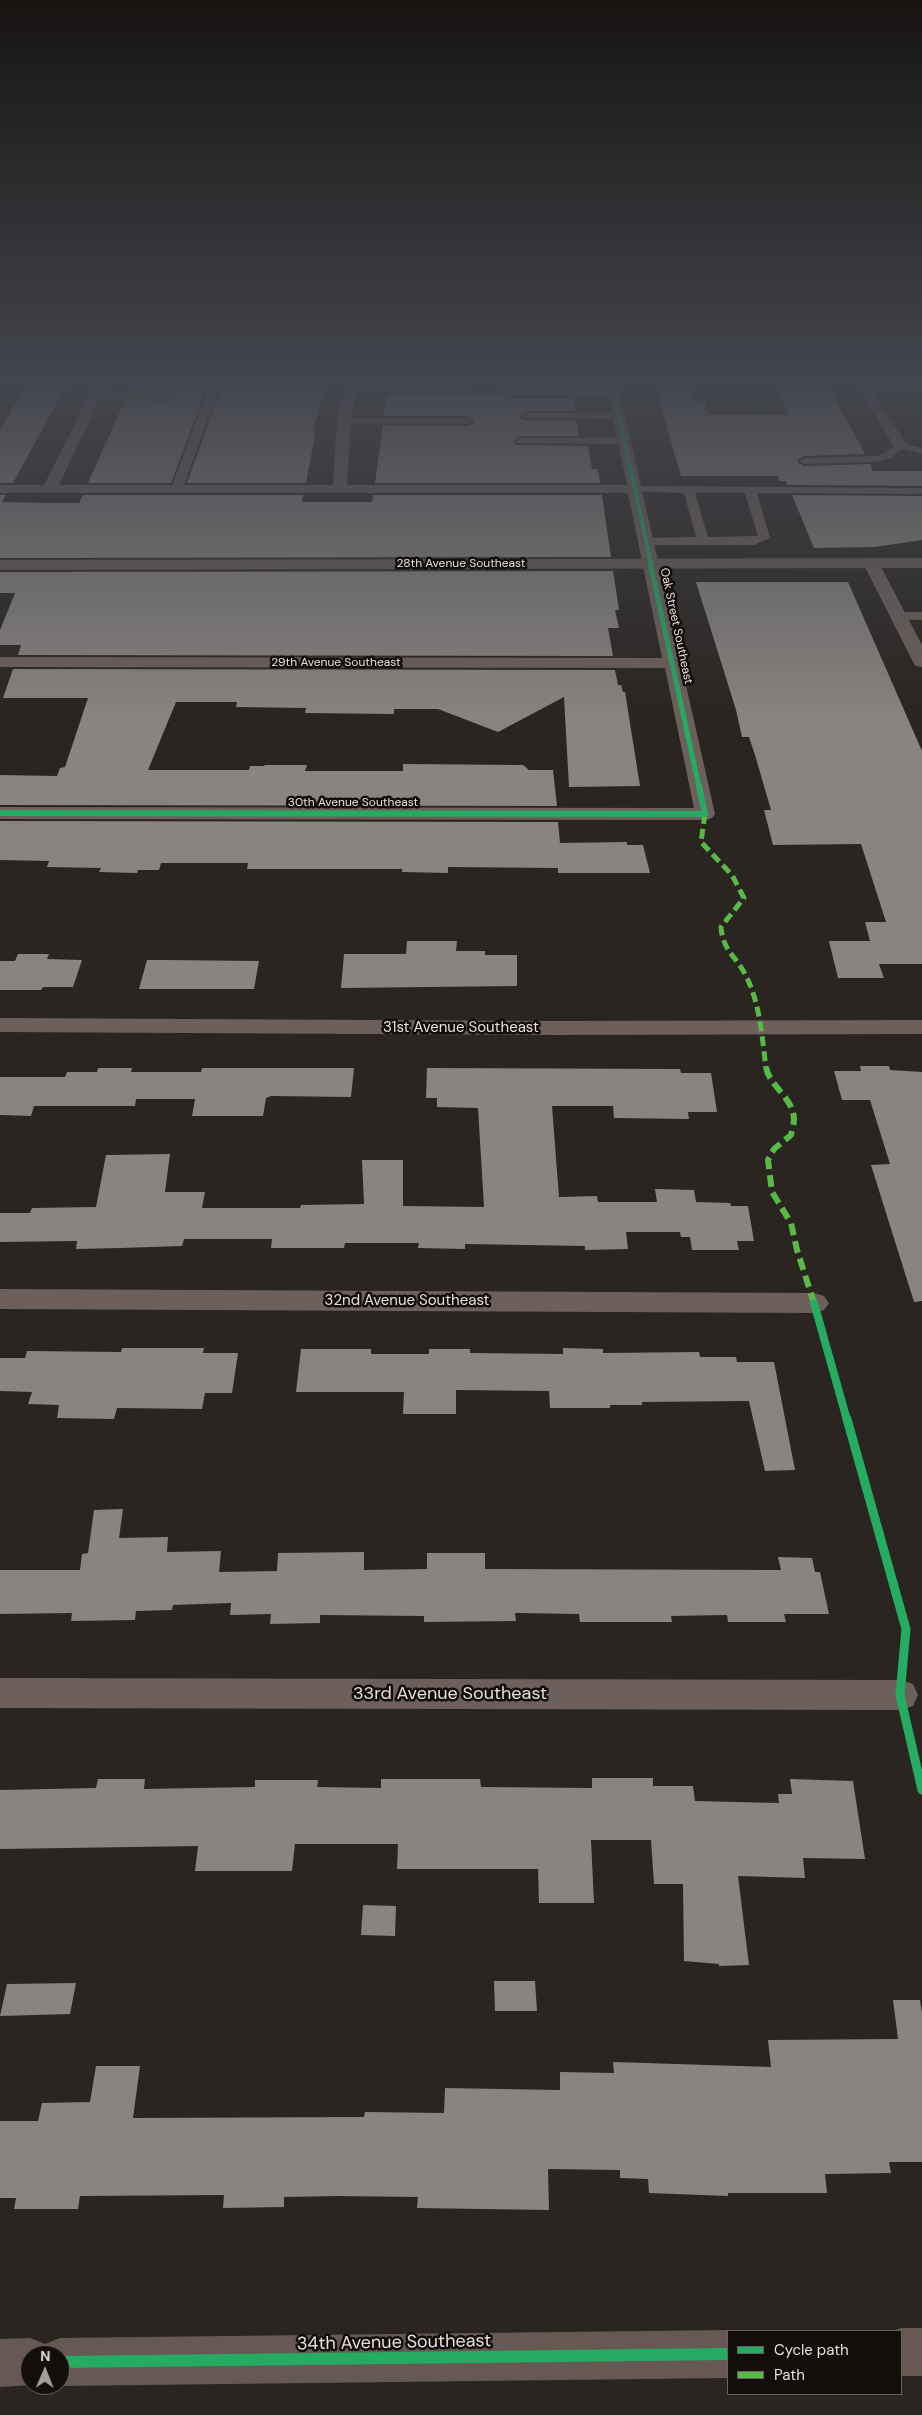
<!DOCTYPE html>
<style>
body{margin:0}
#map{position:relative;width:922px;height:2415px;overflow:hidden;background:#2a2521;font-family:"DM Sans",sans-serif}
canvas{display:block}
.legend{position:absolute;left:727px;top:2330px;width:175px;height:65px;box-sizing:border-box;background:#130e0b;border:1px solid #67625e;margin:0;padding:6px 9px;list-style:none;font-size:15px;color:#e6dfdb}
.legend li{display:flex;align-items:center;gap:10px;height:25px}
.legend b{width:25px;border:1px solid #67625e}
.north{position:absolute;left:20px;top:2345px;width:50px;height:50px;box-sizing:border-box;background:#130e0b;border:1px solid #67625e;border-radius:50%;rotate:1deg;font-size:14px;font-weight:700;line-height:20px;text-align:center;color:#e6dfdb}
.north::after{content:'';display:block;margin:auto;width:18px;height:22px;background:#a49e9a;clip-path:polygon(50% 0,100% 100%,50% 72%,0 100%)}
</style>
<div id="map">
<canvas width="922" height="2415"></canvas>
<ul class="legend">
<li><b style="height:6px;background:#26ab63"></b>Cycle path</li>
<li><b style="height:6px;background:#58b947"></b>Path</li>
</ul>
<div class="north">N</div>
</div>
<script>
const g = document.querySelector('canvas').getContext('2d');
g.lineJoin = 'round';
function fillPath(path, color) { g.fillStyle = color; g.fill(path, 'evenodd'); }
function stroke(path, color, width, dash) { g.strokeStyle = color; g.lineWidth = width; g.lineCap = dash ? 'butt' : 'round'; g.setLineDash(dash || []); g.stroke(path); }
function label(font, color, halo, rows, align = 'center') {
  g.font = font + ' "DM Sans",sans-serif'; g.lineWidth = 5; g.setLineDash([]); g.textBaseline = 'middle'; g.strokeStyle = halo; g.fillStyle = color; for (const [text, x, y, turn = 0] of rows) {
    g.save(); g.translate(x, y); g.rotate((+turn || 0) * Math.PI / 180); g.textAlign = isNaN(turn) ? turn : align; if (halo) g.strokeText(text, 0, 0); g.fillText(text, 0, 0); g.restore();
  }
}
fillPath(new Path2D(`
 M 28,384 L 67,384 L 13,483 L 0,483 L 0,429 Z
 M 133,384 L 326,384 L 313,430 L 316,430 L 306,483 L 187,483 L 220,391 L 214,385 L 206,389 L 171,483 L 88,483 L 125,400 L 171,401 L 178,397 L 171,391 L 129,391 Z
 M 515,384 L 570,384 L 571,388 L 515,388 Z
 M 659,384 L 687,384 L 693,401 L 705,401 L 708,414 L 789,415 L 775,384 L 828,386 L 865,454 L 804,456 L 798,459 L 798,463 L 804,466 L 870,464 L 873,471 L 922,471 L 922,486 L 787,485 L 786,481 L 779,481 L 778,476 L 681,476 L 655,386 L 660,386 Z
 M 387,394 L 498,394 L 511,398 L 573,398 L 575,411 L 527,411 L 520,417 L 523,420 L 576,420 L 579,436 L 520,436 L 513,442 L 516,445 L 588,446 L 592,469 L 598,469 L 600,483 L 375,483 L 383,425 L 468,426 L 475,422 L 468,416 L 384,416 Z
 M 0,495 L 6,495 L 2,502 L 52,503 L 79,503 L 83,495 L 303,495 L 302,502 L 372,502 L 373,495 L 602,495 L 611,557 L 0,558 Z
 M 792,495 L 922,496 L 922,540 L 875,547 L 814,548 Z
 M 613,571 L 619,610 L 615,610 L 619,628 L 608,628 L 613,656 L 18,655 L 21,645 L 0,645 L 0,630 L 15,593 L 0,593 L 0,572 Z
 M 696,582 L 848,582 L 922,751 L 922,964 L 879,964 L 884,978 L 838,978 L 829,941 L 870,941 L 865,922 L 886,922 L 861,844 L 773,845 L 764,810 L 771,810 L 755,755 L 749,737 L 742,737 L 736,710 Z
 M 13,669 L 615,670 L 618,685 L 621,685 L 623,692 L 625,692 L 640,786 L 569,787 L 564,697 L 498,732 L 438,709 L 394,709 L 394,714 L 305,713 L 306,708 L 236,707 L 237,702 L 176,702 L 148,770 L 249,770 L 250,766 L 264,766 L 265,765 L 307,765 L 305,771 L 403,771 L 403,764 L 523,765 L 529,770 L 553,770 L 557,806 L 0,805 L 0,775 L 57,776 L 60,768 L 65,767 L 88,698 L 3,698 Z
 M 0,821 L 558,822 L 560,843 L 627,842 L 627,845 L 643,845 L 650,873 L 558,873 L 558,868 L 448,867 L 448,873 L 402,872 L 402,869 L 247,869 L 248,863 L 161,863 L 159,870 L 138,870 L 137,873 L 99,872 L 101,868 L 47,867 L 49,861 L 0,860 Z
 M 407,941 L 457,941 L 456,951 L 485,951 L 485,955 L 517,955 L 517,986 L 341,988 L 344,954 L 406,954 Z
 M 18,954 L 49,954 L 47,959 L 82,960 L 73,987 L 43,987 L 41,990 L 0,990 L 0,961 L 15,961 Z
 M 147,960 L 163,960 L 259,961 L 254,989 L 139,989 Z
 M 860,1066 L 889,1066 L 890,1070 L 922,1072 L 922,1301 L 914,1302 L 871,1165 L 890,1164 L 870,1100 L 842,1100 L 834,1071 L 861,1071 Z
 M 98,1068 L 132,1068 L 131,1072 L 201,1072 L 202,1068 L 354,1068 L 351,1097 L 271,1096 L 266,1098 L 263,1116 L 192,1116 L 195,1099 L 136,1099 L 135,1106 L 34,1106 L 31,1116 L 0,1115 L 0,1077 L 65,1077 L 67,1072 L 97,1072 Z
 M 427,1068 L 680,1069 L 681,1073 L 711,1073 L 717,1112 L 688,1112 L 689,1119 L 614,1118 L 613,1106 L 552,1106 L 559,1197 L 597,1196 L 598,1202 L 657,1202 L 655,1189 L 694,1190 L 696,1202 L 730,1203 L 731,1206 L 748,1206 L 754,1241 L 737,1241 L 739,1250 L 692,1250 L 690,1237 L 681,1237 L 680,1232 L 626,1232 L 628,1249 L 585,1250 L 585,1246 L 465,1244 L 465,1249 L 418,1248 L 419,1243 L 345,1243 L 344,1248 L 271,1248 L 272,1239 L 184,1239 L 182,1246 L 121,1248 L 76,1249 L 77,1241 L 0,1242 L 0,1213 L 30,1213 L 32,1208 L 96,1207 L 106,1155 L 170,1154 L 165,1192 L 205,1192 L 202,1208 L 300,1208 L 301,1205 L 364,1204 L 362,1160 L 403,1160 L 403,1206 L 484,1207 L 478,1108 L 437,1107 L 437,1098 L 426,1098 Z
 M 122,1348 L 204,1348 L 203,1353 L 238,1353 L 232,1393 L 205,1393 L 202,1409 L 117,1408 L 114,1419 L 57,1418 L 59,1405 L 28,1404 L 32,1392 L 0,1391 L 0,1358 L 25,1358 L 27,1351 L 121,1352 Z
 M 563,1348 L 603,1349 L 603,1353 L 699,1352 L 700,1357 L 736,1357 L 737,1362 L 774,1362 L 795,1470 L 765,1471 L 749,1401 L 642,1402 L 642,1405 L 610,1405 L 610,1408 L 550,1408 L 549,1391 L 456,1390 L 456,1414 L 403,1414 L 404,1392 L 296,1392 L 301,1349 L 371,1349 L 371,1354 L 429,1354 L 429,1349 L 470,1349 L 470,1353 L 563,1354 Z
 M 123,1509 L 119,1538 L 168,1537 L 167,1552 L 221,1551 L 219,1572 L 277,1571 L 278,1553 L 364,1552 L 364,1570 L 427,1569 L 427,1553 L 485,1553 L 485,1569 L 781,1570 L 778,1557 L 812,1558 L 815,1572 L 820,1572 L 829,1614 L 784,1614 L 786,1622 L 728,1622 L 727,1615 L 671,1616 L 672,1622 L 580,1622 L 579,1614 L 515,1613 L 516,1621 L 424,1622 L 424,1616 L 320,1615 L 320,1623 L 270,1624 L 271,1614 L 230,1615 L 231,1603 L 173,1605 L 172,1610 L 136,1611 L 135,1620 L 71,1621 L 72,1613 L 0,1614 L 0,1570 L 80,1570 L 82,1554 L 88,1553 L 94,1510 Z
 M 592,1778 L 653,1778 L 653,1786 L 693,1786 L 695,1801 L 779,1803 L 778,1794 L 792,1794 L 790,1779 L 853,1781 L 865,1859 L 803,1858 L 805,1878 L 738,1876 L 749,1965 L 719,1966 L 719,1964 L 684,1961 L 683,1884 L 654,1884 L 651,1840 L 591,1840 L 594,1903 L 539,1903 L 538,1869 L 397,1869 L 398,1844 L 295,1844 L 292,1871 L 195,1871 L 198,1846 L 0,1849 L 0,1790 L 96,1788 L 98,1779 L 145,1779 L 144,1789 L 255,1787 L 255,1780 L 318,1780 L 317,1787 L 381,1788 L 381,1779 L 480,1779 L 481,1787 L 592,1788 Z
 M 363,1905 L 396,1906 L 395,1936 L 361,1935 Z
 M 494,1981 L 535,1981 L 537,2011 L 495,2011 Z
 M 76,1983 L 70,2014 L 0,2016 L 7,1984 Z
 M 893,2000 L 920,2000 L 922,2013 L 922,2162 L 889,2162 L 891,2173 L 825,2174 L 827,2193 L 728,2193 L 728,2196 L 649,2193 L 648,2179 L 620,2178 L 620,2170 L 548,2169 L 549,2210 L 417,2208 L 418,2197 L 337,2196 L 284,2197 L 284,2207 L 223,2208 L 224,2195 L 80,2196 L 78,2209 L 14,2209 L 16,2198 L 0,2198 L 0,2121 L 38,2121 L 42,2103 L 90,2102 L 96,2066 L 140,2066 L 133,2118 L 364,2117 L 365,2112 L 444,2113 L 445,2088 L 560,2090 L 560,2072 L 614,2073 L 613,2062 L 771,2067 L 768,2040 L 898,2039 Z`), '#898480');
fillPath(new Path2D(`
 M 466,384 L 471,387 L 469,389 L 350,390 L 345,387 L 350,384 Z
 M 497,384 L 507,384 L 508,390 L 614,390 L 619,393 L 614,396 L 511,396 L 500,394 Z
 M 922,385 L 922,391 L 864,392 L 859,389 L 864,386 Z
 M 213,387 L 218,390 L 183,488 L 177,491 L 173,490 L 171,488 L 208,390 Z
 M 96,393 L 171,393 L 176,396 L 171,399 L 92,398 L 92,394 Z
 M 527,413 L 619,413 L 624,416 L 619,419 L 523,418 L 522,416 Z
 M 344,418 L 468,418 L 473,421 L 468,424 L 340,423 L 340,419 Z
 M 520,438 L 624,438 L 629,441 L 624,444 L 516,443 L 515,441 Z
 M 900,442 L 922,448 L 922,454 L 902,449 L 891,458 L 875,462 L 804,464 L 799,461 L 804,458 L 875,456 L 883,454 Z
 M 635,486 L 922,488 L 922,494 L 757,493 L 770,538 L 754,545 L 646,545 L 642,544 L 640,541 L 642,538 L 696,537 L 684,493 L 631,491 L 629,489 ZM 695,493 L 745,493 L 758,536 L 708,537 Z
 M 898,612 L 922,612 L 922,620 L 893,619 L 891,616 L 893,613 Z`), '#6d605c');
fillPath(new Path2D(`
 M 95,384 L 107,384 L 59,485 L 333,485 L 337,421 L 345,384 L 357,384 L 351,421 L 347,485 L 627,485 L 606,384 L 618,384 L 715,814 L 712,818 L 705,820 L 0,819 L 0,807 L 694,808 L 665,668 L 0,667 L 0,657 L 662,658 L 628,493 L 0,493 L 0,485 L 44,485 Z
 M 856,384 L 868,384 L 907,445 L 905,448 L 895,448 Z
 M 871,558 L 877,560 L 879,563 L 922,645 L 922,667 L 916,666 L 913,662 L 863,563 L 865,560 Z
 M 0,1018 L 557,1021 L 922,1020 L 922,1034 L 557,1035 L 0,1032 Z
 M 0,1289 L 814,1293 L 824,1296 L 829,1303 L 824,1310 L 814,1313 L 0,1309 Z
 M 0,1678 L 900,1680 L 913,1684 L 918,1695 L 913,1706 L 900,1710 L 0,1708 Z`), '#6d605c');
fillPath(new Path2D(`
 M 922,558 L 922,568 L 0,570 L 0,560 Z
 M 901,2328 L 922,2328 L 922,2376 L 901,2376 L 901,2331 L 893,2331 Z
 M 728,2330 L 731,2331 L 728,2331 L 728,2378 L 60,2386 L 57,2385 L 60,2385 L 60,2355 L 30,2355 L 30,2385 L 33,2385 L 0,2387 L 0,2339 L 30,2338 L 45,2344 L 60,2338 Z`), '#665954');
stroke(new Path2D(`
 M 705,814 L 701,842 L 732,875 L 744,898 L 721,927 C 723,951 735,955 745,974 C 760,1002 762,1037 766,1068`), '#58b947', 5, [10, 5]);
stroke(new Path2D(`
 M 766,1067 C 769,1086 793,1097 794,1119 C 794,1124 792,1130 791,1135 L 774,1149 L 768,1160 L 772,1192 L 791,1223 L 797,1250 L 814,1303`), '#58b947', 6, [12, 6]);
stroke(new Path2D(`
 M 612,384 L 651,563`), '#26ab63', 4);
stroke(new Path2D(`
 M 650,562 L 699,787`), '#26ab63', 5);
stroke(new Path2D(`
 M 0,813 L 705,814 L 699,786`), '#26ab63', 6);
stroke(new Path2D(`
 M 814,1303 L 847,1420`), '#26ab63', 8);
stroke(new Path2D(`
 M 847,1419 L 906,1629 L 900,1695 L 922,1790`), '#26ab63', 9);
stroke(new Path2D(`
 M 60,2362 L 728,2354`), '#26ab63', 12);
const sky = g.createLinearGradient(0, 0, 0, 722);
sky.addColorStop(0, '#171412');
sky.addColorStop(0.53, '#44464e');
sky.addColorStop(1, '#44464e00');
g.fillStyle = sky;
g.fillRect(0, 0, 922, 722);
label('12px', '#e6dfdb', '#130e0b', [
 ["28th Avenue Southeast",461,564],
 ["Oak Street Southeast",676,626,78],
 ["29th Avenue Southeast",336,663],
 ["30th Avenue Southeast",353,803]
]);
label('15px', '#e6dfdb', '#130e0b', [
 ["31st Avenue Southeast",461,1028],
 ["32nd Avenue Southeast",407,1301]
]);
label('18px', '#e6dfdb', '#130e0b', [
 ["33rd Avenue Southeast",450,1694],
 ["34th Avenue Southeast",394,2343,-1]
]);
</script>
